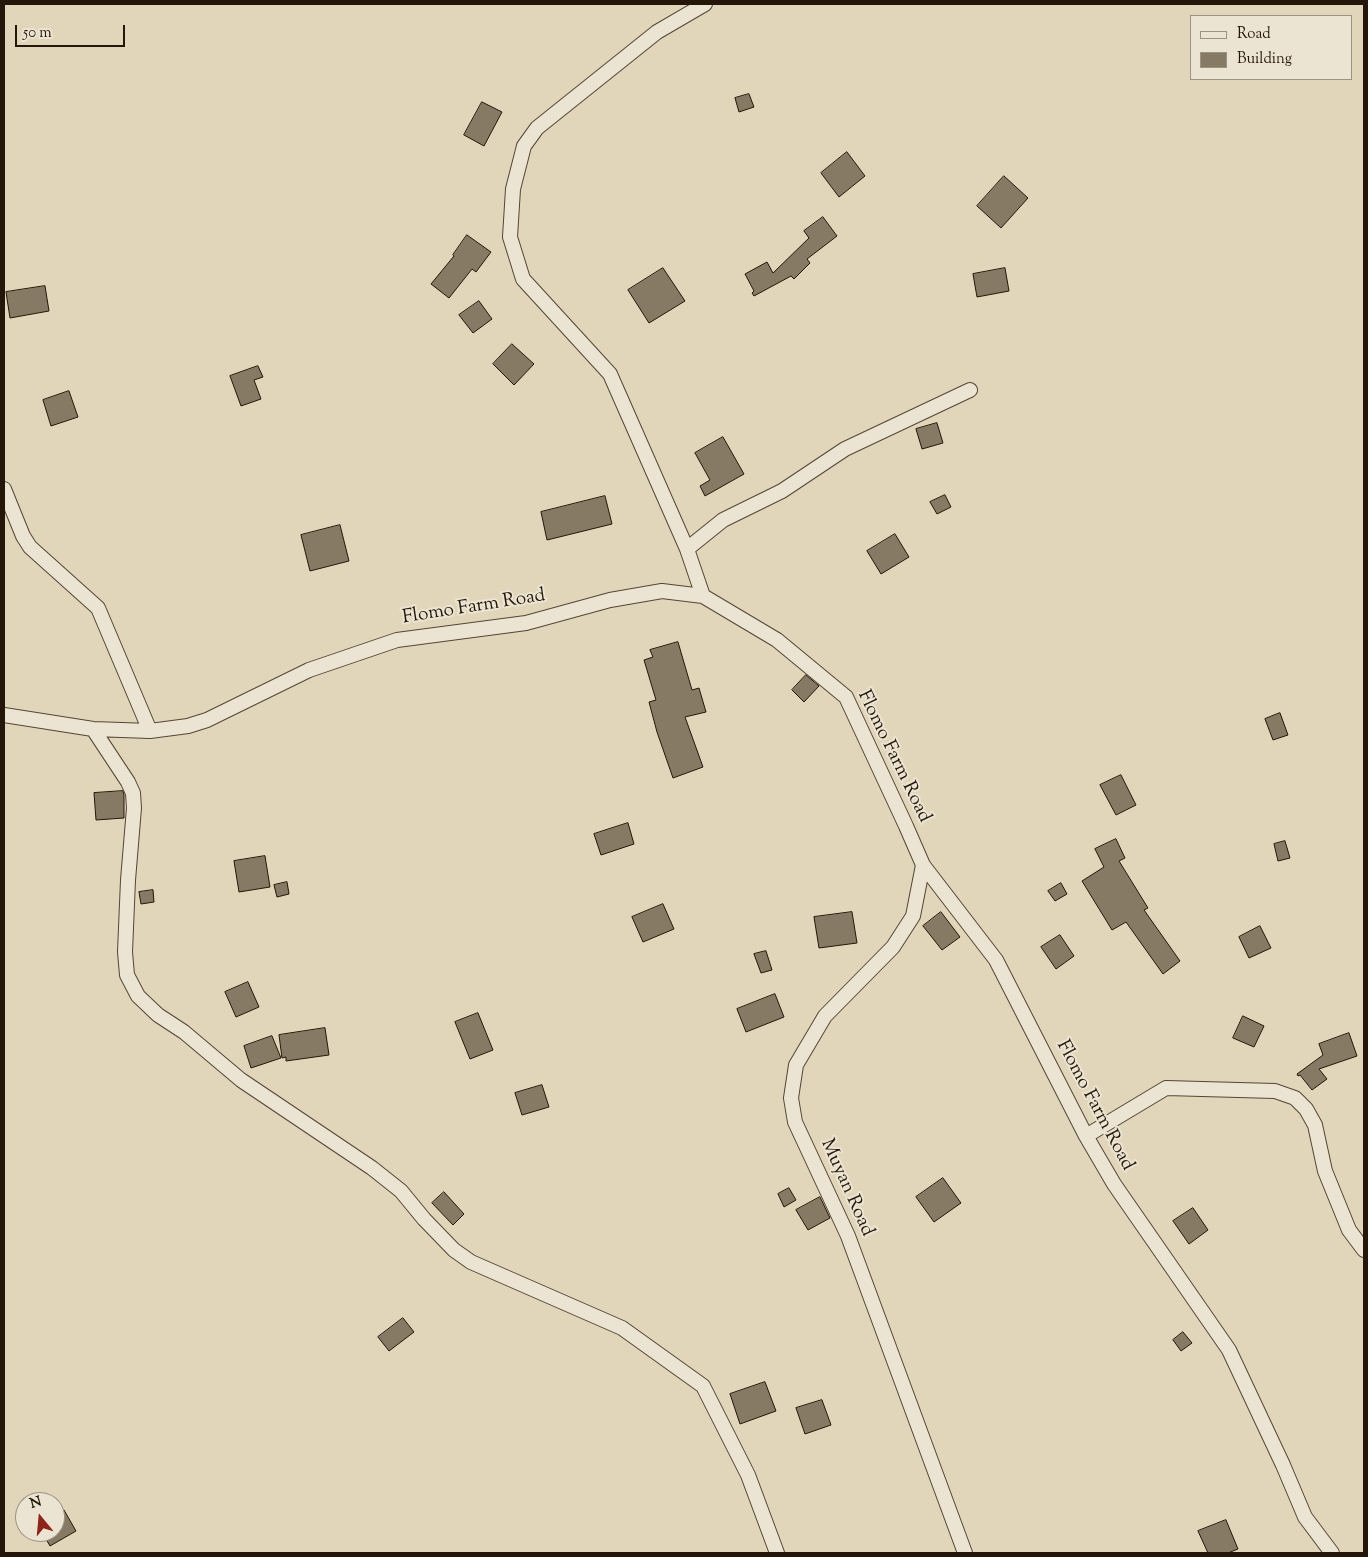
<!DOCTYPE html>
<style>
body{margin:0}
#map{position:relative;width:1368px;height:1557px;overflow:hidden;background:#e1d6b9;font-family:"Sorts Mill Goudy",serif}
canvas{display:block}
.frame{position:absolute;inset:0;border:5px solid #241609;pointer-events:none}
.legend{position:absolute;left:1190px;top:15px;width:162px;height:65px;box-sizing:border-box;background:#ece4d2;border:1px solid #9c9282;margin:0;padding:6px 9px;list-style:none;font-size:15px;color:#241609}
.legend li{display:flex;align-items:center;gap:10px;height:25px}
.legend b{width:25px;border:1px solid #9c9282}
.north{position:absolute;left:15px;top:1492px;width:50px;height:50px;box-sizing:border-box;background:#ece4d2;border:1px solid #9c9282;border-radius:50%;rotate:343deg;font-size:14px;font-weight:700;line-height:20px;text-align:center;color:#241609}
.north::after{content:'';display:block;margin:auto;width:18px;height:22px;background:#8f2418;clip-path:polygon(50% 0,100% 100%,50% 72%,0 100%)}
.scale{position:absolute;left:15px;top:25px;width:110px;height:22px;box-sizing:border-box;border:2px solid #241609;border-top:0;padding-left:6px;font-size:15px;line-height:18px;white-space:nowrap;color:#241609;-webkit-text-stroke:4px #ece4d2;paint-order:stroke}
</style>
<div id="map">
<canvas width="1368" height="1557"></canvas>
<div class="frame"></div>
<ul class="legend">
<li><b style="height:6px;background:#ece4d2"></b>Road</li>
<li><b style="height:14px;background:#867a65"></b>Building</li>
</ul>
<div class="north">N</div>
<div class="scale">50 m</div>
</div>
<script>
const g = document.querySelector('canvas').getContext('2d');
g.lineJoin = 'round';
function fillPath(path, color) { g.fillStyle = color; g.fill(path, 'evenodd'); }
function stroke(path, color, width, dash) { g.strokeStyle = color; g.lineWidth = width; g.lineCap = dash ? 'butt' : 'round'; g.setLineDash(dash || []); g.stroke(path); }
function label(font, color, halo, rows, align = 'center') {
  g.font = font + ' "Sorts Mill Goudy",serif'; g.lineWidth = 4; g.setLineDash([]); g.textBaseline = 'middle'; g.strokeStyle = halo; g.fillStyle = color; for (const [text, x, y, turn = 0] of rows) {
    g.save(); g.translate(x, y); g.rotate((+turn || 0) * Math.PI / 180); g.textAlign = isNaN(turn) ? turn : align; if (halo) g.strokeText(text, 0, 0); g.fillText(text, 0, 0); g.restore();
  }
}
const building = new Path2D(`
 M 749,94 L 754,107 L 739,112 L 735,98 Z
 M 482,102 L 502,112 L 484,146 L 464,135 Z
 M 847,152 L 865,176 L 839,197 L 821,173 Z
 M 1004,176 L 1028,198 L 1001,228 L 977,206 Z
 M 823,217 L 837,236 L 807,259 L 810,263 L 794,279 L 791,276 L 754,296 L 752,293 L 754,291 L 745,274 L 767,262 L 773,273 L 809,238 L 804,231 Z
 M 467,235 L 491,252 L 476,272 L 472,269 L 449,298 L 431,284 L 454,256 L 453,255 Z
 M 663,268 L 685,301 L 649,323 L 628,290 Z
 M 1005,268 L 1009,291 L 977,297 L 973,274 Z
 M 45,286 L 49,311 L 10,318 L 6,292 Z
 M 479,301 L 492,319 L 473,333 L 459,315 Z
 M 512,344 L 534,364 L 514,385 L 493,364 Z
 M 258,366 L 263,377 L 254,380 L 261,399 L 241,406 L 230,376 Z
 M 69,391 L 78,417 L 51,426 L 43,400 Z
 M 937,423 L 943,443 L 922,449 L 916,429 Z
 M 723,437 L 744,474 L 705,496 L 700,486 L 710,480 L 695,453 Z
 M 945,495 L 951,507 L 937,514 L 930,502 Z
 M 605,496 L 612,524 L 547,540 L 541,512 Z
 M 340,525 L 349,561 L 310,571 L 301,535 Z
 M 895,534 L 909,557 L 881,574 L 867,551 Z
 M 678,642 L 692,690 L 699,688 L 706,712 L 685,717 L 703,767 L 673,778 L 657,732 L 649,702 L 656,700 L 644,660 L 653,657 L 650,650 Z
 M 806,675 L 819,686 L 804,702 L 792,690 Z
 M 1280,713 L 1288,735 L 1273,740 L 1265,719 Z
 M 1121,775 L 1136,805 L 1116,815 L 1100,785 Z
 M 123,791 L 124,795 L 124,818 L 96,820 L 94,793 Z
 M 628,823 L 634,844 L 601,855 L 594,834 Z
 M 1116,839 L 1125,858 L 1119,861 L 1148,908 L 1144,910 L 1180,961 L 1163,974 L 1126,922 L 1112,930 L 1082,881 L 1104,867 L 1095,849 Z
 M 1285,841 L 1290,858 L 1278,861 L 1274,844 Z
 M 265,856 L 270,887 L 239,892 L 234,861 Z
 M 287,882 L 289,894 L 277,897 L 274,885 Z
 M 1061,883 L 1067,894 L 1055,901 L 1048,891 Z
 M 153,890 L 154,902 L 141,904 L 139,892 Z
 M 663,904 L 674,929 L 643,942 L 632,917 Z
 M 852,912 L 857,943 L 819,948 L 814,917 Z
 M 941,912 L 960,937 L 942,950 L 923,926 Z
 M 1260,926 L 1271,948 L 1249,958 L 1239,937 Z
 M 1060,935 L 1074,956 L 1056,969 L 1041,947 Z
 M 766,951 L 772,970 L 761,973 L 754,954 Z
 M 248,982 L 259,1007 L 236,1017 L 225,992 Z
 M 775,994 L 784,1017 L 746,1032 L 737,1009 Z
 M 478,1013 L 493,1050 L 470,1059 L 455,1022 Z
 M 1243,1016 L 1264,1026 L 1254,1047 L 1233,1038 Z
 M 325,1028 L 329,1055 L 286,1061 L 286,1057 L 282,1058 L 279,1035 Z
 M 1349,1033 L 1357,1056 L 1319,1069 L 1327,1079 L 1312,1090 L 1300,1075 L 1298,1076 L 1297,1074 L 1323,1055 L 1319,1044 Z
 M 272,1036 L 281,1058 L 251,1068 L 244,1046 Z
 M 542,1085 L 549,1107 L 522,1115 L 515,1093 Z
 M 943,1178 L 961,1203 L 934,1222 L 916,1197 Z
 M 789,1188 L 796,1200 L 784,1207 L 778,1194 Z
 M 444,1192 L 464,1214 L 453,1225 L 432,1203 Z
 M 820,1197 L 830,1218 L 808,1230 L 796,1210 Z
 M 1193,1208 L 1208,1230 L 1189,1244 L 1173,1221 Z
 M 403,1318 L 414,1332 L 389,1351 L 378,1337 Z
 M 1183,1332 L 1192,1343 L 1181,1351 L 1173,1340 Z
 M 765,1382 L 776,1411 L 740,1424 L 730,1394 Z
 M 822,1400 L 831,1425 L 805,1434 L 796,1408 Z
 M 64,1510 L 76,1531 L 50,1546 L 42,1532 L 55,1532 L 55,1515 Z
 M 1226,1520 L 1238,1549 L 1228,1553 L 1208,1553 L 1198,1531 Z`);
fillPath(building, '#867a65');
stroke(building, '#241609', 1);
const minor = new Path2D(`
 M 4,489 L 23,536 L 30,547 L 98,608 L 150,731
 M 687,549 L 723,520 L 782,491 L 845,449 L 970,390
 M 703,596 L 687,549 L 610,374 L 523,279 L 510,237 L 513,189 L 524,146 L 537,128 L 657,32 L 705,4
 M 4,715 L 93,729 L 150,731 L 188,726 L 207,720 L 309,670 L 397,640 L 526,623 L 610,600 L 662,591 L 703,596 L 777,640 L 846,697 L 906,826 L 923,865 L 996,960 L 1086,1136 L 1114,1184 L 1229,1350 L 1283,1465 L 1305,1517 L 1332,1553
 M 93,729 L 128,782 L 133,793 L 134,808 L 128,880 L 125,952 L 127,975 L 138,996 L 158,1015 L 184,1032 L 241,1080 L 372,1168 L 401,1191 L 424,1219 L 454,1250 L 471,1262 L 622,1328 L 703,1386 L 748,1475 L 777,1553
 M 923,865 L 913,916 L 893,947 L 825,1016 L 796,1065 L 791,1098 L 795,1122 L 848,1236 L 965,1553
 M 1086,1136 L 1166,1088 L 1275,1091 L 1295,1098 L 1306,1109 L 1315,1125 L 1325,1171 L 1349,1230 L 1364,1250`);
stroke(minor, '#534635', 16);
stroke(minor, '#ece4d2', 14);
label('19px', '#241609', '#ece4d2', [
 ["Flomo Farm Road",474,608,-9],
 ["Flomo Farm Road",893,757,64],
 ["Flomo Farm Road",1094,1106,62],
 ["Muyan Road",846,1188,66]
]);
</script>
